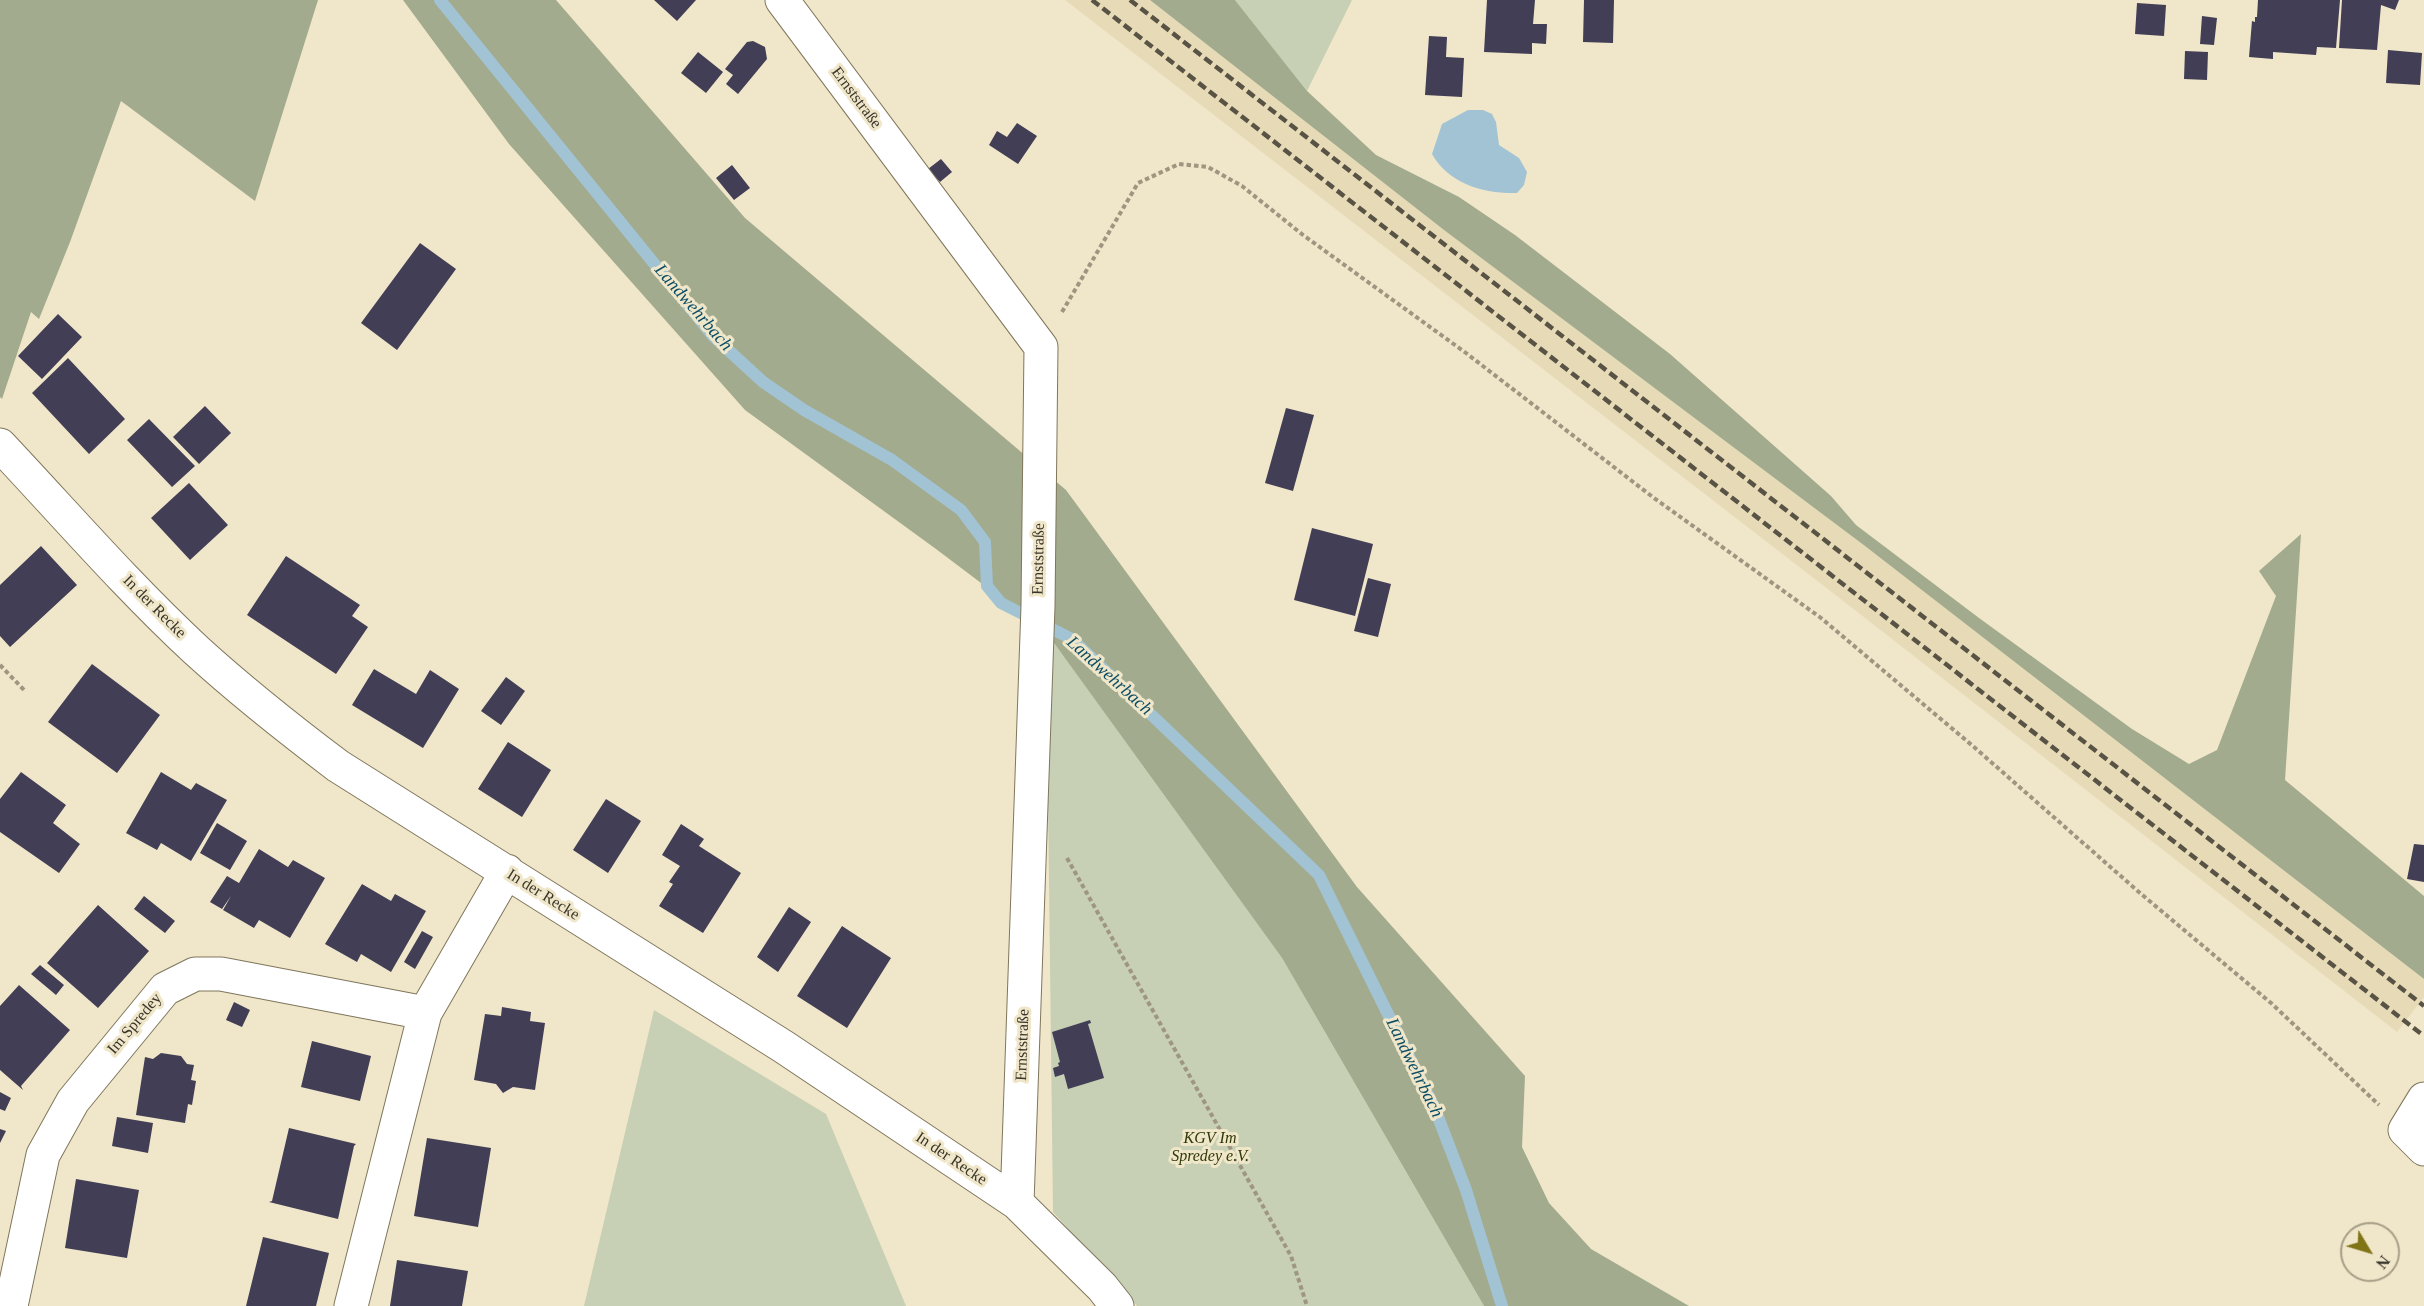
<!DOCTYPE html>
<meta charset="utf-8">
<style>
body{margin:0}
#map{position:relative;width:2424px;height:1306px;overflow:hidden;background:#f0e6c9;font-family:Georgia,serif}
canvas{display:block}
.north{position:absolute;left:2340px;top:1222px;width:60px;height:60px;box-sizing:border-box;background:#f0e6c9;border:2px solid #a79f89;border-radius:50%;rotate:128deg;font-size:16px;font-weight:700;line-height:24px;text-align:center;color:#39352a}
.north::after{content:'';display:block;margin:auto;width:21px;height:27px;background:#807417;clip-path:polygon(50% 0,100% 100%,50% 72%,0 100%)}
</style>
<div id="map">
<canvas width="2424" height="1306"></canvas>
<div class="north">N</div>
</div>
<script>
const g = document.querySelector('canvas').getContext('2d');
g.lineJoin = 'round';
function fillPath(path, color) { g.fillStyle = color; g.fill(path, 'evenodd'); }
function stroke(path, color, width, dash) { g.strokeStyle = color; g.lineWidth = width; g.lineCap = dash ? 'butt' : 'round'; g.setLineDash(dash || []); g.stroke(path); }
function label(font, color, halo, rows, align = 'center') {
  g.font = font + ' Georgia,serif'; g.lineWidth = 6; g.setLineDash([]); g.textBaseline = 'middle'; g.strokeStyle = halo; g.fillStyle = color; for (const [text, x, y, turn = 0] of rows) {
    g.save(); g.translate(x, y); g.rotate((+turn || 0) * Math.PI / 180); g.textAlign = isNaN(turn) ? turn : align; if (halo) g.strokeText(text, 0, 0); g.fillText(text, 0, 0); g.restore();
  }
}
fillPath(new Path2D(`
 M 1065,0 L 1150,0 L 1444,230 L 1865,546 L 2424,979 L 2424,997 L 2397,1032 L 1833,593 Z`), '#e7dbb7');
fillPath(new Path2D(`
 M 1235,0 L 1352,0 L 1307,91 Z
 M 1046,632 L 1282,958 L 1484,1306 L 1137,1306 L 1053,1212 Z
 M 654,1010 L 826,1114 L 906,1306 L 584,1306 Z`), '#c7d0b4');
fillPath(new Path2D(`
 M 0,0 L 318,0 L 255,201 L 121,101 L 70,242 L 39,319 L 31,312 L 2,399 L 0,397 Z
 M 403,0 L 556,0 L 745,218 L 1066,490 L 1357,887 L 1525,1076 L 1522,1147 L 1549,1203 L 1591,1249 L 1689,1306 L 1484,1306 L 1282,958 L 1046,632 L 936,549 L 745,410 L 509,144 Z
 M 1150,0 L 1235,0 L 1307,91 L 1376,155 L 1459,197 L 1515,235 L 1670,354 L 1831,496 L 1856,525 L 1979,618 L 2132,729 L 2189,764 L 2217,750 L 2276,596 L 2259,571 L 2301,534 L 2285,780 L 2424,896 L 2424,979 L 1865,546 L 1444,230 Z`), '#a2ab8e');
fillPath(new Path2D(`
 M 1468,110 L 1483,110 L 1492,114 L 1496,122 L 1499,145 L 1519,158 L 1527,172 L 1524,185 L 1517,193 C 1484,194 1449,184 1432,154 L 1442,124 Z`), '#a2c3d3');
stroke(new Path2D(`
 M 440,0 L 713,336 L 763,382 L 804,410 L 892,460 L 961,510 L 985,542 L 987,586 L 1001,603 L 1072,639 L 1319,875 L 1435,1109 L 1466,1190 L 1502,1306`), '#a2c3d3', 12);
fillPath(new Path2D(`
 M 654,0 L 696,0 L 677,21 Z
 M 1487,0 L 1535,0 L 1533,24 L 1547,24 L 1546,44 L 1532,43 L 1532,54 L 1484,52 Z
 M 1584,0 L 1614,0 L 1613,43 L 1583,42 Z
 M 2258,0 L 2340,0 L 2336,48 L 2317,47 L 2316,55 L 2273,52 L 2273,59 L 2249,57 L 2252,21 L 2255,22 L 2255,17 L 2257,17 Z
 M 2342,0 L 2399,0 L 2395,10 L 2381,5 L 2377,50 L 2339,48 Z
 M 2137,3 L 2166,5 L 2164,36 L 2135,34 Z
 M 2202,16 L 2217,18 L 2214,45 L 2200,44 Z
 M 1429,36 L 1447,37 L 1446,57 L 1464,58 L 1462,97 L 1425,95 Z
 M 753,41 L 765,47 L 767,59 L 738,94 L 726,84 L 733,75 L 725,69 L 747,42 Z
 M 2388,50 L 2422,53 L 2420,85 L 2386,83 Z
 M 2185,51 L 2208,52 L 2207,80 L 2184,79 Z
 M 698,52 L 723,72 L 706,93 L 681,73 Z
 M 1017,123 L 1037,136 L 1018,164 L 989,145 L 997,131 L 1007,137 Z
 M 941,159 L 952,172 L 940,182 L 928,169 Z
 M 732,165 L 750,188 L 734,200 L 716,178 Z
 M 420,243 L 456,269 L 397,350 L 361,323 Z
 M 58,314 L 82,337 L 42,379 L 18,356 Z
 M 68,358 L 125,419 L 89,454 L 32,393 Z
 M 205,406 L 231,433 L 199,464 L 173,437 Z
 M 1286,408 L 1314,415 L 1293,491 L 1265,483 Z
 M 149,419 L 195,466 L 172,487 L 127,440 Z
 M 189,483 L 228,525 L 190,560 L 151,518 Z
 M 1312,528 L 1373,544 L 1355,616 L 1294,600 Z
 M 41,546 L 77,585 L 10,647 L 0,636 L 0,585 Z
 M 286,556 L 360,605 L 352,616 L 368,627 L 336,674 L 247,615 Z
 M 1368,578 L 1391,584 L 1378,637 L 1354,631 Z
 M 92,664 L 160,715 L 117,773 L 48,722 Z
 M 374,669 L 416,694 L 430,670 L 459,689 L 423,748 L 352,705 Z
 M 506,677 L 525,691 L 501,725 L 481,711 Z
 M 508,742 L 551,770 L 522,817 L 478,789 Z
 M 21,772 L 66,805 L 53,823 L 80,844 L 59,873 L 0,832 L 0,799 Z
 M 161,772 L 191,790 L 196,783 L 227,800 L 191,861 L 161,843 L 157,850 L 126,833 Z
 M 606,799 L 641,821 L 608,873 L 573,850 Z
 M 217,823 L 247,841 L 230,870 L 200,853 Z
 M 681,824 L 704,839 L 699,846 L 741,873 L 703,933 L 659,906 L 673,884 L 669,882 L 680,866 L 662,855 Z
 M 2414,844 L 2424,845 L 2424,882 L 2407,879 Z
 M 259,849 L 288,867 L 293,860 L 325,878 L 290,938 L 259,920 L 254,928 L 223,910 L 231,896 L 222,909 L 210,902 L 227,876 L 239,883 Z
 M 362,884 L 391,901 L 395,894 L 426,911 L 391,972 L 361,954 L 357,962 L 325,944 Z
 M 144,896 L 175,921 L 165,933 L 134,909 Z
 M 98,905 L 149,951 L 98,1008 L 47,963 Z
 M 789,907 L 811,922 L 778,972 L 757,957 Z
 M 842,926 L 891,958 L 847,1028 L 797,996 Z
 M 422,931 L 433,937 L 415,969 L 404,962 Z
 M 40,965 L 64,985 L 56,995 L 31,974 Z
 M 19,985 L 70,1030 L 21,1086 L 23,1090 L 0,1070 L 0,1006 Z
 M 234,1002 L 250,1010 L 242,1027 L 226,1020 Z
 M 502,1007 L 531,1012 L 530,1021 L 545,1023 L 535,1090 L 513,1087 L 503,1093 L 496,1084 L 474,1080 L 485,1014 L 501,1016 Z
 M 1090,1020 L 1091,1023 L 1088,1024 L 1104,1078 L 1068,1089 L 1064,1074 L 1055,1077 L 1053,1068 L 1059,1066 L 1058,1063 L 1060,1062 L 1052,1032 Z
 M 312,1041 L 371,1056 L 360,1101 L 301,1087 Z
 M 161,1053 L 181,1056 L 187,1064 L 194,1065 L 191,1080 L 196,1081 L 192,1105 L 188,1104 L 185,1123 L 136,1115 L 145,1057 L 153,1059 Z
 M 0,1092 L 11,1098 L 5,1111 L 0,1109 Z
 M 117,1117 L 153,1123 L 148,1153 L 112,1146 Z
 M 289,1128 L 356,1144 L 354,1146 L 338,1219 L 269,1202 L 272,1201 Z
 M 0,1129 L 6,1131 L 0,1143 Z
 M 427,1138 L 491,1148 L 478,1227 L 414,1216 Z
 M 76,1179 L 139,1190 L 127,1258 L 65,1248 Z
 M 263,1237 L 329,1253 L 316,1306 L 246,1306 Z
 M 397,1260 L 468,1271 L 462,1306 L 390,1306 Z`), '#413e55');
const minor = new Path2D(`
 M 782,0 L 1041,347 L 1038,606 L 1017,1203
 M 0,445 C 65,514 127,586 196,650 C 241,691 289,729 338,766 L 784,1047 L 1017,1203 L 1102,1287 L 1117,1306
 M 2424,1099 L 2405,1130 L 2424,1149
 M 11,1306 L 43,1155 L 73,1101 L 165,989 L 195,974 L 221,974 L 425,1013
 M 351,1306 L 425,1013 L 507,871`);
stroke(minor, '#7f765c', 35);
stroke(new Path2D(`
 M 1062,312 L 1138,183 L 1179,164 L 1208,167 L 1242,186 L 1303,235 L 1466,353 L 1654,498 L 1821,618 L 1974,747 L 2140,893 L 2271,1003 L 2379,1105
 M 0,665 L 25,691
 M 1067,858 L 1291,1256 L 1307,1306`), '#9e9681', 4, [4.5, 3]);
stroke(minor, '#fff', 33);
stroke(new Path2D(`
 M 1092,0 L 2424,1036
 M 1130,0 L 2424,1006`), '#585345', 4.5, [9, 4.5]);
label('16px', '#39352a', '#f0e6c9', [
 ["Ernststraße",856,98,53],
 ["Ernststraße",1039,559,-89],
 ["In der Recke",154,607,45],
 ["In der Recke",543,895,32],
 ["Im Spredey",135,1024,-50],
 ["Ernststraße",1023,1045,-88],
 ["In der Recke",951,1159,34]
]);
label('italic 16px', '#2f3a08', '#f0e6c9', [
 ["KGV Im",1210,1139],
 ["Spredey e.V.",1210,1157]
]);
label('italic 18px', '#0b4d64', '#f0e6c9', [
 ["Landwehrbach",693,308,49],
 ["Landwehrbach",1109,676,42],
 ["Landwehrbach",1414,1068,64]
]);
</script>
